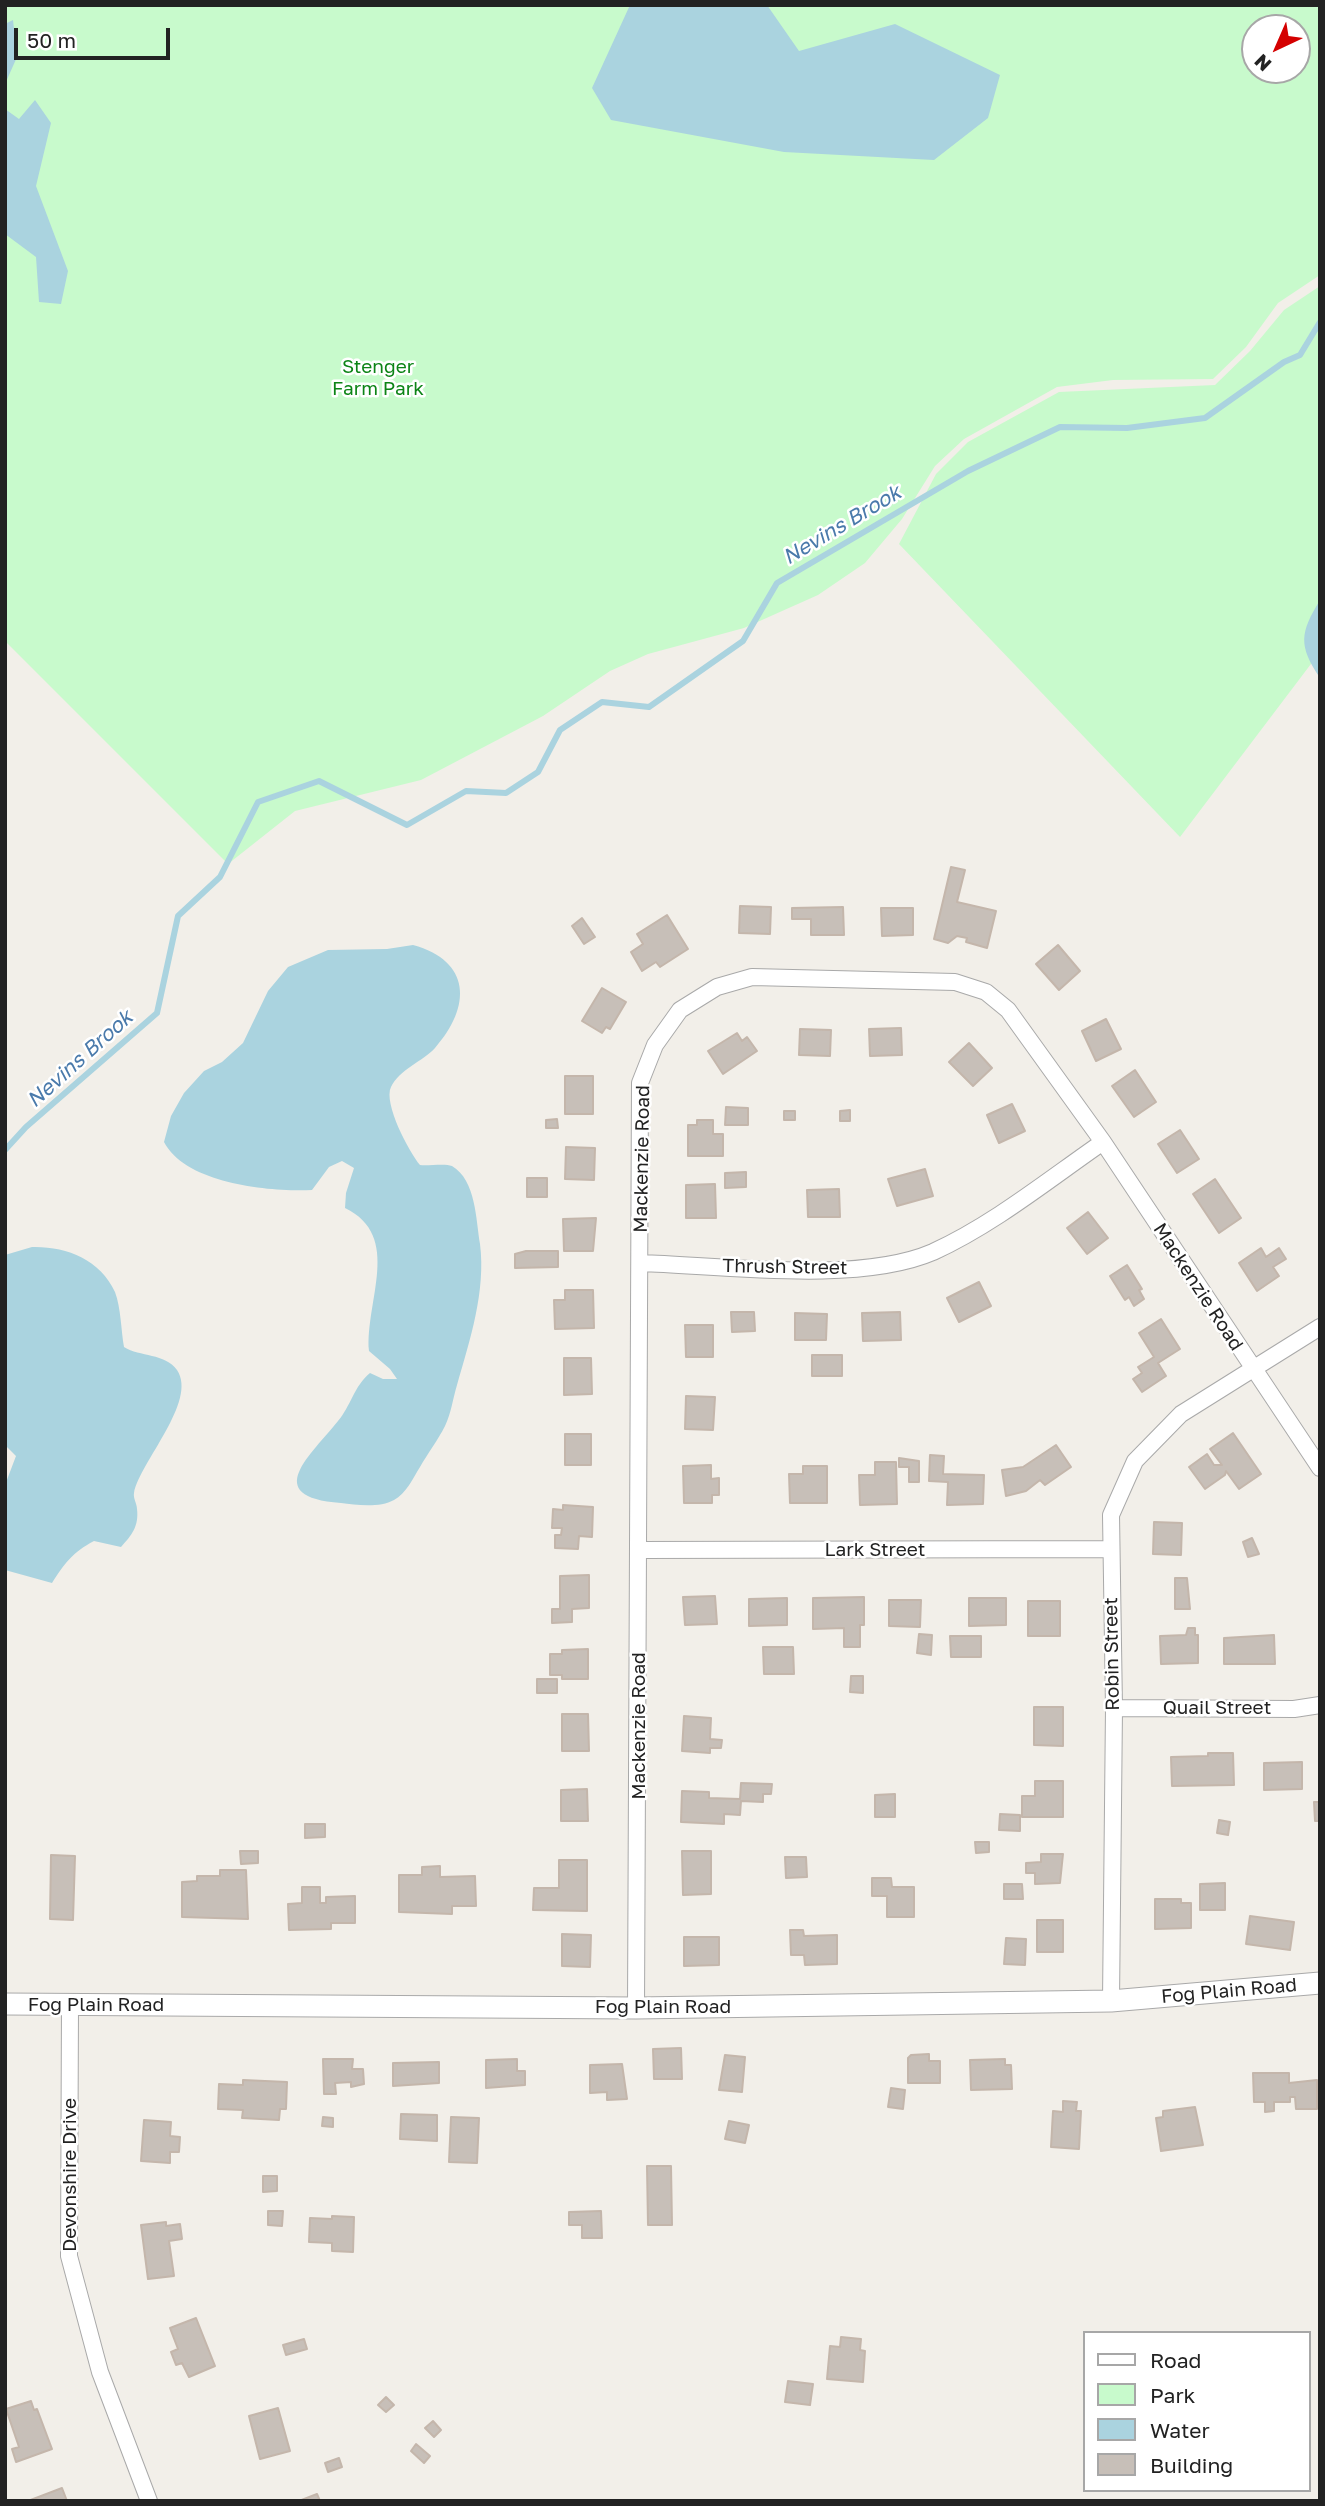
<!DOCTYPE html>
<style>
body{margin:0}
#map{position:relative;width:1325px;height:2506px;overflow:hidden;background:#f2efe9;font-family:"Golos Text",sans-serif}
canvas{display:block}
.frame{position:absolute;inset:0;border:7px solid #222;pointer-events:none}
.legend{position:absolute;left:1083px;top:2331px;width:228px;height:161px;box-sizing:border-box;background:#fff;border:2px solid #a7a7a7;margin:0;padding:9px 12px;list-style:none;font-size:21px;color:#222}
.legend li{display:flex;align-items:center;gap:14px;height:35px}
.legend b{width:35px;border:2px solid #a7a7a7}
.north{position:absolute;left:1241px;top:14px;width:70px;height:70px;box-sizing:border-box;background:#fff;border:2px solid #a7a7a7;border-radius:50%;rotate:224deg;font-size:19px;font-weight:700;line-height:28px;text-align:center;color:#222}
.north::after{content:'';display:block;margin:auto;width:24px;height:32px;background:#d40000;clip-path:polygon(50% 0,100% 100%,50% 72%,0 100%)}
.scale{position:absolute;left:14px;top:28px;width:156px;height:32px;box-sizing:border-box;border:4px solid #222;border-top:0;padding-left:9px;font-size:21px;line-height:24px;white-space:nowrap;color:#222;-webkit-text-stroke:5px #fff;paint-order:stroke}
</style>
<div id="map">
<canvas width="1325" height="2506"></canvas>
<div class="frame"></div>
<ul class="legend">
<li><b style="height:9px;background:#fff"></b>Road</li>
<li><b style="height:19px;background:#c8facc"></b>Park</li>
<li><b style="height:19px;background:#aad3df"></b>Water</li>
<li><b style="height:19px;background:#c7bfb8"></b>Building</li>
</ul>
<div class="north">N</div>
<div class="scale">50 m</div>
</div>
<script>
const g = document.querySelector('canvas').getContext('2d');
g.lineJoin = 'round';
function fillPath(path, color) { g.fillStyle = color; g.fill(path, 'evenodd'); }
function stroke(path, color, width, dash) { g.strokeStyle = color; g.lineWidth = width; g.lineCap = dash ? 'butt' : 'round'; g.setLineDash(dash || []); g.stroke(path); }
function label(font, color, halo, rows, align = 'center') {
  g.font = font + ' "Golos Text",sans-serif'; g.lineWidth = 5; g.setLineDash([]); g.textBaseline = 'middle'; g.strokeStyle = halo; g.fillStyle = color; for (const [text, x, y, turn = 0] of rows) {
    g.save(); g.translate(x, y); g.rotate((+turn || 0) * Math.PI / 180); g.textAlign = isNaN(turn) ? turn : align; if (halo) g.strokeText(text, 0, 0); g.fillText(text, 0, 0); g.restore();
  }
}
fillPath(new Path2D(`
 M 5,5 L 1320,5 L 1320,275 L 1278,303 L 1246,347 L 1213,379 L 1113,380 L 1057,387 L 964,439 L 935,466 L 902,519 L 865,563 L 818,595 L 744,628 L 648,654 L 610,671 L 543,716 L 421,780 L 295,811 L 228,864 L 5,641 ZM 1255,28 L 1297,28 L 1297,70 L 1255,70 Z
 M 1320,286 L 1320,652 L 1180,837 L 899,544 L 936,474 L 968,442 L 1059,392 L 1215,385 L 1250,351 L 1284,310 Z`), '#c8facc');
fillPath(new Path2D(`
 M 630,5 L 767,5 L 799,51 L 895,24 L 1000,75 L 988,118 L 934,160 L 784,152 L 611,120 L 592,88 Z
 M 13,20 L 17,57 L 5,84 L 5,24 Z
 M 35,100 L 51,123 L 36,186 L 68,271 L 61,304 L 39,302 L 36,257 L 5,234 L 5,109 L 19,119 Z
 M 1320,600 L 1320,678 C 1298,645 1300,633 1320,600 Z
 M 413,945 C 471,961 472,1006 435,1048 C 423,1061 399,1070 391,1087 C 383,1103 409,1152 420,1165 C 429,1166 445,1163 452,1166 C 476,1180 476,1220 480,1244 C 486,1291 470,1340 457,1385 C 453,1398 451,1414 445,1426 C 438,1440 428,1453 420,1467 C 413,1478 406,1494 394,1500 C 380,1508 356,1505 341,1503 C 259,1497 312,1454 338,1421 C 351,1406 354,1386 370,1373 L 383,1379 L 397,1379 L 390,1369 L 369,1351 C 365,1301 403,1236 345,1208 L 346,1193 L 354,1168 L 342,1161 L 329,1167 L 312,1190 C 270,1192 186,1184 164,1142 L 171,1116 L 184,1093 L 204,1071 L 222,1062 L 243,1043 L 268,991 L 288,967 L 328,950 L 387,949 Z
 M 32,1247 C 65,1246 100,1259 115,1292 C 121,1308 121,1330 124,1347 C 140,1357 165,1353 177,1370 C 198,1401 140,1462 134,1493 C 133,1498 137,1504 137,1509 C 139,1526 132,1535 121,1547 L 94,1541 C 73,1552 64,1564 52,1583 L 5,1570 L 5,1485 L 16,1456 L 5,1445 L 5,1255 Z`), '#aad3df');
stroke(new Path2D(`
 M 5,1150 L 26,1127 L 157,1013 L 178,916 L 220,877 L 258,802 L 319,781 L 407,825 L 466,791 L 506,793 L 538,772 L 560,730 L 602,702 L 649,707 L 743,641 L 777,583 L 968,471 L 1060,427 L 1127,428 L 1205,418 L 1284,362 L 1300,355 L 1320,322`), '#aad3df', 6);
const building = new Path2D(`
 M 951,867 L 965,870 L 957,902 L 996,911 L 987,948 L 966,942 L 967,938 L 957,936 L 948,943 L 934,939 Z
 M 740,906 L 771,907 L 770,934 L 739,933 Z
 M 843,907 L 844,935 L 811,935 L 811,919 L 792,919 L 792,908 Z
 M 881,908 L 913,908 L 913,935 L 882,936 Z
 M 667,915 L 688,949 L 660,967 L 656,962 L 642,971 L 631,952 L 643,944 L 637,934 Z
 M 582,918 L 595,937 L 584,944 L 572,926 Z
 M 1058,945 L 1080,971 L 1059,990 L 1036,964 Z
 M 602,988 L 626,1002 L 610,1029 L 606,1027 L 602,1033 L 582,1021 Z
 M 1106,1019 L 1121,1049 L 1096,1061 L 1082,1031 Z
 M 901,1028 L 902,1055 L 870,1056 L 869,1029 Z
 M 800,1029 L 831,1030 L 830,1056 L 799,1055 Z
 M 737,1033 L 742,1041 L 747,1037 L 757,1051 L 723,1074 L 708,1051 Z
 M 969,1043 L 992,1068 L 973,1086 L 949,1062 Z
 M 1135,1070 L 1156,1102 L 1134,1117 L 1112,1086 Z
 M 565,1076 L 593,1076 L 593,1114 L 565,1114 Z
 M 1012,1104 L 1025,1131 L 999,1143 L 987,1115 Z
 M 726,1107 L 748,1108 L 748,1125 L 725,1125 Z
 M 850,1110 L 850,1121 L 840,1121 L 840,1111 Z
 M 784,1111 L 795,1111 L 795,1120 L 784,1120 Z
 M 557,1119 L 558,1128 L 546,1128 L 546,1120 Z
 M 697,1120 L 713,1120 L 713,1134 L 723,1134 L 723,1156 L 688,1156 L 688,1125 L 697,1125 Z
 M 1180,1130 L 1199,1159 L 1177,1173 L 1158,1144 Z
 M 566,1147 L 595,1148 L 594,1180 L 565,1179 Z
 M 925,1169 L 933,1196 L 897,1206 L 888,1179 Z
 M 746,1172 L 746,1187 L 725,1188 L 725,1173 Z
 M 527,1178 L 547,1178 L 547,1197 L 527,1197 Z
 M 1215,1179 L 1241,1218 L 1219,1233 L 1193,1194 Z
 M 715,1184 L 716,1218 L 686,1218 L 686,1185 Z
 M 839,1189 L 840,1217 L 808,1217 L 807,1190 Z
 M 1088,1212 L 1108,1238 L 1087,1254 L 1067,1228 Z
 M 596,1218 L 593,1251 L 564,1251 L 563,1219 Z
 M 1261,1248 L 1266,1257 L 1279,1248 L 1286,1259 L 1273,1267 L 1279,1276 L 1257,1291 L 1239,1263 Z
 M 526,1251 L 558,1251 L 558,1267 L 515,1268 L 515,1254 Z
 M 1127,1265 L 1142,1289 L 1139,1290 L 1144,1299 L 1134,1306 L 1129,1297 L 1125,1300 L 1110,1276 Z
 M 979,1282 L 991,1306 L 959,1322 L 947,1298 Z
 M 565,1290 L 593,1290 L 594,1328 L 555,1329 L 554,1300 L 565,1300 Z
 M 731,1312 L 754,1312 L 755,1331 L 732,1332 Z
 M 900,1312 L 901,1340 L 863,1341 L 862,1313 Z
 M 795,1313 L 827,1314 L 826,1340 L 795,1340 Z
 M 1161,1319 L 1180,1349 L 1158,1363 L 1166,1376 L 1142,1392 L 1133,1379 L 1142,1373 L 1138,1367 L 1154,1357 L 1139,1333 Z
 M 685,1325 L 713,1325 L 713,1357 L 686,1357 Z
 M 812,1355 L 842,1355 L 842,1376 L 812,1376 Z
 M 564,1358 L 591,1358 L 592,1394 L 564,1395 Z
 M 686,1396 L 715,1397 L 713,1430 L 685,1429 Z
 M 1233,1433 L 1261,1474 L 1239,1489 L 1226,1471 L 1225,1475 L 1205,1489 L 1189,1467 L 1207,1454 L 1214,1465 L 1222,1465 L 1210,1449 Z
 M 565,1434 L 591,1434 L 591,1465 L 565,1465 Z
 M 1056,1445 L 1071,1467 L 1045,1485 L 1040,1480 L 1026,1491 L 1006,1496 L 1002,1470 L 1023,1467 Z
 M 930,1455 L 944,1456 L 943,1474 L 984,1475 L 983,1504 L 947,1505 L 948,1482 L 929,1481 Z
 M 899,1458 L 919,1461 L 919,1482 L 909,1482 L 909,1467 L 899,1467 Z
 M 875,1462 L 896,1462 L 897,1504 L 860,1505 L 859,1475 L 875,1475 Z
 M 711,1465 L 711,1479 L 719,1478 L 719,1495 L 712,1495 L 712,1503 L 684,1503 L 683,1466 Z
 M 803,1466 L 827,1466 L 827,1503 L 790,1503 L 789,1474 L 803,1474 Z
 M 563,1505 L 593,1507 L 592,1537 L 579,1536 L 578,1549 L 555,1548 L 555,1535 L 561,1535 L 562,1528 L 552,1528 L 553,1509 L 563,1510 Z
 M 1154,1522 L 1182,1523 L 1181,1555 L 1153,1554 Z
 M 1252,1538 L 1259,1554 L 1248,1557 L 1243,1542 Z
 M 589,1575 L 589,1608 L 572,1609 L 572,1622 L 552,1623 L 552,1609 L 560,1609 L 560,1576 Z
 M 1175,1578 L 1187,1578 L 1190,1609 L 1175,1609 Z
 M 715,1596 L 717,1624 L 685,1625 L 683,1597 Z
 M 864,1597 L 864,1625 L 860,1625 L 860,1647 L 844,1647 L 844,1628 L 813,1629 L 813,1598 Z
 M 787,1598 L 787,1625 L 749,1626 L 749,1599 Z
 M 969,1598 L 1006,1598 L 1006,1625 L 969,1626 Z
 M 889,1600 L 921,1600 L 920,1627 L 889,1626 Z
 M 1028,1601 L 1060,1601 L 1060,1636 L 1028,1636 Z
 M 1188,1628 L 1195,1628 L 1195,1635 L 1198,1635 L 1198,1663 L 1161,1664 L 1160,1636 L 1186,1635 Z
 M 919,1634 L 932,1635 L 931,1655 L 917,1653 Z
 M 1274,1635 L 1275,1664 L 1224,1664 L 1224,1638 Z
 M 950,1636 L 981,1636 L 981,1657 L 951,1657 Z
 M 763,1647 L 793,1647 L 794,1674 L 764,1674 Z
 M 588,1649 L 588,1679 L 562,1679 L 562,1675 L 550,1675 L 550,1654 L 562,1654 L 562,1650 Z
 M 851,1676 L 863,1676 L 863,1693 L 850,1692 Z
 M 537,1679 L 557,1679 L 557,1693 L 537,1693 Z
 M 1034,1707 L 1063,1707 L 1063,1746 L 1034,1745 Z
 M 562,1714 L 588,1714 L 589,1751 L 562,1751 Z
 M 684,1716 L 711,1718 L 710,1739 L 722,1740 L 721,1748 L 710,1748 L 710,1753 L 682,1751 Z
 M 1208,1753 L 1233,1753 L 1234,1785 L 1172,1786 L 1171,1757 L 1208,1756 Z
 M 1302,1762 L 1302,1789 L 1264,1790 L 1264,1763 Z
 M 1035,1781 L 1063,1781 L 1063,1817 L 1022,1817 L 1022,1796 L 1035,1796 Z
 M 741,1783 L 772,1784 L 771,1794 L 763,1794 L 763,1802 L 741,1801 L 740,1815 L 724,1814 L 724,1824 L 681,1822 L 682,1791 L 709,1792 L 709,1798 L 740,1799 Z
 M 587,1789 L 588,1821 L 561,1821 L 561,1790 Z
 M 895,1794 L 895,1817 L 875,1817 L 875,1795 Z
 M 1314,1802 L 1320,1802 L 1320,1821 L 1315,1821 Z
 M 1000,1814 L 1020,1815 L 1020,1831 L 999,1830 Z
 M 1219,1820 L 1230,1822 L 1228,1835 L 1217,1833 Z
 M 305,1824 L 325,1824 L 325,1837 L 305,1838 Z
 M 975,1842 L 989,1842 L 989,1852 L 976,1853 Z
 M 240,1851 L 258,1851 L 258,1863 L 241,1864 Z
 M 682,1851 L 711,1851 L 711,1894 L 683,1895 Z
 M 1041,1854 L 1063,1854 L 1060,1883 L 1035,1884 L 1035,1873 L 1026,1873 L 1026,1863 L 1041,1862 Z
 M 51,1855 L 75,1856 L 73,1920 L 50,1919 Z
 M 785,1857 L 806,1857 L 807,1877 L 786,1878 Z
 M 559,1860 L 587,1860 L 587,1911 L 533,1910 L 534,1888 L 559,1888 Z
 M 440,1866 L 440,1877 L 475,1876 L 476,1906 L 452,1906 L 452,1914 L 399,1912 L 399,1875 L 422,1875 L 422,1867 Z
 M 220,1870 L 246,1870 L 248,1919 L 182,1917 L 182,1882 L 197,1881 L 197,1876 L 220,1876 Z
 M 872,1878 L 891,1878 L 892,1887 L 914,1887 L 914,1917 L 887,1917 L 887,1896 L 872,1896 Z
 M 1225,1883 L 1225,1910 L 1200,1910 L 1200,1884 Z
 M 1004,1884 L 1022,1884 L 1023,1899 L 1004,1899 Z
 M 302,1887 L 320,1887 L 320,1903 L 326,1903 L 326,1897 L 355,1896 L 355,1923 L 331,1923 L 331,1929 L 289,1930 L 288,1904 L 302,1903 Z
 M 1155,1899 L 1181,1899 L 1181,1903 L 1191,1903 L 1191,1928 L 1155,1929 Z
 M 1250,1916 L 1294,1922 L 1290,1950 L 1246,1944 Z
 M 1037,1920 L 1063,1920 L 1063,1952 L 1037,1952 Z
 M 790,1930 L 803,1930 L 804,1936 L 837,1935 L 837,1964 L 805,1965 L 804,1955 L 791,1955 Z
 M 562,1934 L 591,1935 L 590,1967 L 562,1966 Z
 M 684,1937 L 719,1937 L 719,1965 L 684,1966 Z
 M 1006,1938 L 1026,1939 L 1025,1965 L 1004,1964 Z
 M 681,2048 L 682,2079 L 654,2079 L 653,2049 Z
 M 929,2054 L 929,2061 L 940,2061 L 940,2083 L 908,2083 L 908,2058 L 911,2055 Z
 M 725,2055 L 745,2057 L 742,2092 L 719,2090 Z
 M 323,2059 L 353,2059 L 352,2069 L 363,2069 L 364,2084 L 351,2087 L 351,2082 L 335,2083 L 336,2094 L 324,2094 Z
 M 517,2059 L 517,2071 L 525,2071 L 525,2085 L 486,2088 L 486,2060 Z
 M 1005,2059 L 1005,2065 L 1011,2065 L 1012,2089 L 971,2090 L 970,2060 Z
 M 439,2062 L 439,2083 L 393,2086 L 393,2063 Z
 M 622,2064 L 627,2099 L 607,2100 L 607,2092 L 590,2093 L 590,2065 Z
 M 1253,2073 L 1289,2073 L 1289,2083 L 1317,2080 L 1317,2109 L 1296,2109 L 1295,2097 L 1290,2097 L 1290,2102 L 1274,2102 L 1274,2111 L 1265,2112 L 1265,2102 L 1254,2102 Z
 M 243,2080 L 287,2082 L 286,2109 L 280,2109 L 279,2120 L 242,2118 L 243,2110 L 218,2109 L 219,2084 L 243,2085 Z
 M 891,2088 L 905,2090 L 903,2109 L 888,2107 Z
 M 1063,2101 L 1077,2102 L 1076,2111 L 1081,2111 L 1079,2149 L 1051,2147 L 1053,2111 L 1063,2112 Z
 M 1195,2107 L 1203,2145 L 1161,2151 L 1156,2118 L 1163,2117 L 1163,2111 Z
 M 401,2114 L 437,2115 L 437,2141 L 400,2139 Z
 M 323,2117 L 333,2118 L 333,2127 L 322,2126 Z
 M 451,2117 L 479,2118 L 477,2163 L 449,2162 Z
 M 144,2120 L 171,2122 L 170,2136 L 180,2137 L 179,2152 L 170,2152 L 170,2163 L 141,2161 Z
 M 729,2121 L 749,2125 L 745,2143 L 725,2139 Z
 M 647,2166 L 671,2166 L 672,2225 L 648,2225 Z
 M 263,2176 L 277,2176 L 277,2191 L 263,2192 Z
 M 268,2211 L 283,2211 L 282,2226 L 268,2225 Z
 M 601,2211 L 602,2238 L 582,2238 L 582,2225 L 569,2225 L 569,2212 Z
 M 332,2216 L 354,2217 L 353,2252 L 332,2251 L 332,2243 L 309,2242 L 310,2218 L 332,2219 Z
 M 166,2222 L 166,2226 L 180,2224 L 182,2239 L 169,2241 L 174,2276 L 148,2279 L 141,2225 Z
 M 196,2318 L 215,2366 L 189,2377 L 182,2363 L 176,2365 L 171,2352 L 178,2349 L 170,2328 Z
 M 841,2337 L 861,2339 L 860,2350 L 865,2351 L 863,2382 L 827,2379 L 830,2346 L 840,2347 Z
 M 304,2339 L 307,2349 L 286,2355 L 283,2345 Z
 M 788,2381 L 813,2384 L 810,2405 L 785,2402 Z
 M 386,2397 L 394,2405 L 386,2412 L 378,2405 Z
 M 31,2401 L 34,2410 L 37,2409 L 52,2449 L 16,2462 L 12,2449 L 19,2447 L 6,2409 Z
 M 278,2408 L 290,2451 L 260,2459 L 249,2416 Z
 M 433,2421 L 441,2430 L 434,2437 L 425,2428 Z
 M 416,2444 L 430,2456 L 424,2463 L 411,2451 Z
 M 339,2458 L 342,2467 L 328,2472 L 325,2463 Z
 M 62,2488 L 67,2501 L 28,2501 Z
 M 317,2494 L 320,2501 L 299,2501 Z`);
fillPath(building, '#c7bfb8');
stroke(building, '#c4b6ab', 2);
const minor = new Path2D(`
 M 642,1263 C 724,1266 859,1284 933,1252 C 994,1224 1048,1180 1103,1142
 M 640,1550 L 1109,1549
 M 1114,1708 L 1294,1709 L 1320,1705
 M 1111,2001 L 1114,1708 L 1111,1515 L 1135,1461 L 1181,1414 L 1320,1327
 M 70,2004 L 69,2256 L 100,2372 L 149,2501
 M 636,2008 L 640,1083 L 655,1045 L 680,1010 L 717,987 L 752,977 L 955,982 L 986,992 L 1008,1010 L 1103,1142 L 1320,1468`);
const tertiary = new Path2D(`
 M 5,2004 L 636,2008 L 1111,2001 L 1320,1983`);
stroke(minor, '#a9a9a9', 18);
stroke(tertiary, '#a9a9a9', 23);
stroke(minor, '#fff', 16);
stroke(tertiary, '#fff', 21);
label('19px', '#0c8416', '#fff', [
 ["Stenger",378,367],
 ["Farm Park",378,389]
]);
label('19px', '#222', '#fff', [
 ["Mackenzie Road",642,1159,-89],
 ["Thrush Street",785,1267,1],
 ["Mackenzie Road",1198,1287,57],
 ["Lark Street",875,1550],
 ["Robin Street",1112,1654,-91],
 ["Quail Street",1217,1708],
 ["Mackenzie Road",639,1726,-90],
 ["Fog Plain Road",1229,1991,-5],
 ["Fog Plain Road",96,2005],
 ["Fog Plain Road",663,2007],
 ["Devonshire Drive",70,2175,-90]
]);
label('italic 21px', '#4a7aab', '#fff', [
 ["Nevins Brook",842,525,-31],
 ["Nevins Brook",80,1059,-42]
]);
</script>
